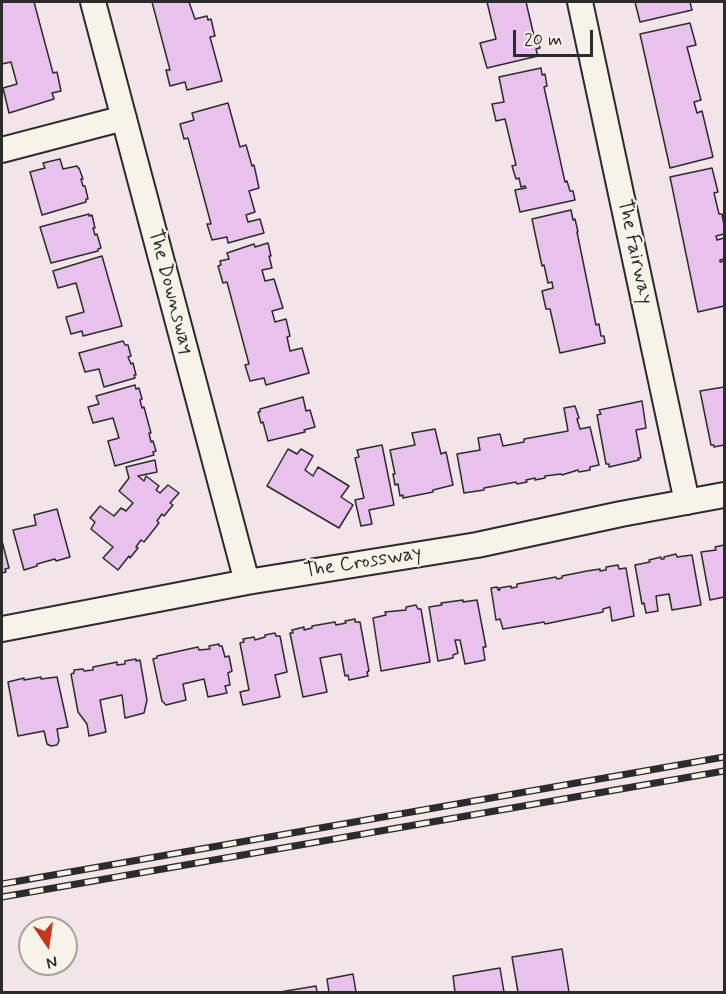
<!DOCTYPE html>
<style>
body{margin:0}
#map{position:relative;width:726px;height:994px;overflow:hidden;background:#f2e4e9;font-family:Mynerve,sans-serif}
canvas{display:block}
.frame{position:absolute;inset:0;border:3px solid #2b2b2b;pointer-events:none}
.north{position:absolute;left:18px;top:916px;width:60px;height:60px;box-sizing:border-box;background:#f7f3e8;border:2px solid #a5a39c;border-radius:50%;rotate:167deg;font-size:16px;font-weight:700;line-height:24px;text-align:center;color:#2b2b2b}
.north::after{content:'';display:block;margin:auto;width:21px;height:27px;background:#c8321e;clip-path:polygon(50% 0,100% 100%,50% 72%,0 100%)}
.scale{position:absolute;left:513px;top:30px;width:80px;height:27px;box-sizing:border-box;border:3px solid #2b2b2b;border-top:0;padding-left:8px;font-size:18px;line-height:21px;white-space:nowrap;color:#2b2b2b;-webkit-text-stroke:4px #f7f3e8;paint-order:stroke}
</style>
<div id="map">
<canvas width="726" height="994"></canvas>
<div class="frame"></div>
<div class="north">N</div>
<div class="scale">20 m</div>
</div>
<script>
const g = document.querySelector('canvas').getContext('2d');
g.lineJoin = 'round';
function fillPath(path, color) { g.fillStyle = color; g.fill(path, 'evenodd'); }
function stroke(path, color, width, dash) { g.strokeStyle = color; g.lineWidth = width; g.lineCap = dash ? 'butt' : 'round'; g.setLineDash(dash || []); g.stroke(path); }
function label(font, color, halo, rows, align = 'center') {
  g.font = font + ' Mynerve,sans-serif'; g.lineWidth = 4.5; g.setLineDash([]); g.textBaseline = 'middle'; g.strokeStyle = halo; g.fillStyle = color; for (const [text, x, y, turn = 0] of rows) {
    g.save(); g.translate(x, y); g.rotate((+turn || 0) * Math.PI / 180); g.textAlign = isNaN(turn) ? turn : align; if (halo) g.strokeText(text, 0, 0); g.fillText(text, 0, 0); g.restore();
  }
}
const building = new Path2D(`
 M 2,2 L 34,2 L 53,73 L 57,72 L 61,91 L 52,93 L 54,99 L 9,113 L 3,88 L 17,84 L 11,62 L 2,64 Z
 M 152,2 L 189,2 L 195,19 L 207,16 L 208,20 L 211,19 L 215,36 L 210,37 L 222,81 L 187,90 L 185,82 L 170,86 L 166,70 L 170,70 Z
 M 487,2 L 526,2 L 534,36 L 536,35 L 540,48 L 536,49 L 538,56 L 487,68 L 480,43 L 496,39 Z
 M 635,2 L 690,2 L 692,10 L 640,22 Z
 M 690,23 L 696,45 L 687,47 L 701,100 L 694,102 L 697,113 L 702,111 L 713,157 L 670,168 L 640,34 Z
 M 541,68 L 542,75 L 545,74 L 547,86 L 544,87 L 565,182 L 567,181 L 570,191 L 573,191 L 575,200 L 520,212 L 515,190 L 526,188 L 525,186 L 521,187 L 519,178 L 516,179 L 512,166 L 516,165 L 505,119 L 496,121 L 492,104 L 504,102 L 499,77 Z
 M 228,103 L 240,147 L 246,145 L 252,166 L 254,165 L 259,188 L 249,191 L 255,212 L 246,215 L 248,222 L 260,219 L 264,233 L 228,243 L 227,237 L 212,240 L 207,224 L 211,224 L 188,138 L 184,139 L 180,124 L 194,120 L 192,113 Z
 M 60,159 L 63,169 L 77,166 L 78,168 L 79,168 L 83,179 L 81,179 L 83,186 L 85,186 L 88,199 L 86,199 L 86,202 L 42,215 L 30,172 L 45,168 L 43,163 Z
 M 712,168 L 718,192 L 714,193 L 719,214 L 722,214 L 724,225 L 724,234 L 716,236 L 717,240 L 724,238 L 724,259 L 720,260 L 720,262 L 724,261 L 724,306 L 698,312 L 670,177 Z
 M 571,210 L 573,220 L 575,219 L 578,232 L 577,232 L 596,325 L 599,324 L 601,336 L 604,336 L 605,343 L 560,353 L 550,309 L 546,309 L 542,291 L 553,288 L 552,282 L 548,283 L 544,265 L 542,266 L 532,219 Z
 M 89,214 L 89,216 L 92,215 L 95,228 L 93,228 L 95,235 L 97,234 L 101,248 L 98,249 L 98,251 L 51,263 L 40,227 Z
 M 268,243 L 271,256 L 269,256 L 272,268 L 262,270 L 265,281 L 274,279 L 283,308 L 272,311 L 275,322 L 286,319 L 290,336 L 287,337 L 290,351 L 302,348 L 309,373 L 266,385 L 264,378 L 250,381 L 245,365 L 249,364 L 227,282 L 223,283 L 218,266 L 221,265 L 220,261 L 229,259 L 227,253 L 254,244 L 255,247 Z
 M 102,256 L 122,326 L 83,336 L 82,331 L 71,334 L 66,317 L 84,312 L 76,283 L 58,288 L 53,271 Z
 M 123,341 L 125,345 L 128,345 L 131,356 L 128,357 L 131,364 L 133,363 L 136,375 L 134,375 L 135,378 L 104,387 L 99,369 L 85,372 L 79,353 Z
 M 135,385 L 136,389 L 139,388 L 142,399 L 140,400 L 142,408 L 144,407 L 151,433 L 149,433 L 151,442 L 153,441 L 156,451 L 153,452 L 154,455 L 115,466 L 108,441 L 119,438 L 113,418 L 93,423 L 88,407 L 99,404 L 96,396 Z
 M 724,387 L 724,445 L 714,447 L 714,445 L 711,445 L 700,391 Z
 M 303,397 L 306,411 L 310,410 L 315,427 L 304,430 L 305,432 L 268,441 L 263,422 L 261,423 L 258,412 L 260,412 L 260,409 Z
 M 642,401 L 646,428 L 636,430 L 641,458 L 638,458 L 639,460 L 609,467 L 609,464 L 606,464 L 597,415 L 601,414 L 599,410 Z
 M 575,406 L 579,418 L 577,419 L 580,429 L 590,427 L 599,465 L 590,467 L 590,470 L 579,472 L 578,470 L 562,475 L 561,474 L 545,476 L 545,478 L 535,480 L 535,478 L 526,480 L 527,482 L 517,484 L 516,482 L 484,488 L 484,490 L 464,493 L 457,454 L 480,450 L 478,438 L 500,434 L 503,446 L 524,442 L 524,439 L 568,431 L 564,408 Z
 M 435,429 L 441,454 L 446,452 L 453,485 L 433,490 L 433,492 L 403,498 L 403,495 L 400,496 L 398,484 L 395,485 L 393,474 L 395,474 L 390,450 L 415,445 L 412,433 Z
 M 382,445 L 394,505 L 369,510 L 372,524 L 361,526 L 355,500 L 364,498 L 355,458 L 359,457 L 357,450 Z
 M 288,449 L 297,454 L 301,449 L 313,456 L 305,470 L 313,476 L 318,467 L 349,486 L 341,497 L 353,505 L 339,528 L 267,486 Z
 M 155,460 L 157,472 L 138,476 L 144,481 L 146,476 L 159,486 L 156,490 L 160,493 L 168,485 L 179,493 L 170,503 L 173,505 L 164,516 L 162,514 L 157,521 L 159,523 L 144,542 L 141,540 L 136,547 L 138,548 L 130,558 L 129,556 L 118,570 L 103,558 L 113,547 L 91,529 L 95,522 L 90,518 L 100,506 L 114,516 L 121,508 L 126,511 L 133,503 L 119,491 L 129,478 L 126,467 Z
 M 57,509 L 70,557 L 56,561 L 55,559 L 37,564 L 37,566 L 24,570 L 13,530 L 36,525 L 34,515 Z
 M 2,541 L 9,568 L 5,569 L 6,572 L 2,573 Z
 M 724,545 L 724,597 L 710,600 L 701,552 L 716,550 L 715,547 Z
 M 676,554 L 677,557 L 692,555 L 701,605 L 672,610 L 669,594 L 656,596 L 658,611 L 646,613 L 644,603 L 642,604 L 635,565 L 650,562 L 649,560 L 661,557 L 661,559 L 664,559 L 664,557 Z
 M 618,565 L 619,569 L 626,568 L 634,616 L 612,621 L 610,607 L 603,609 L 603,612 L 545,624 L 544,622 L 503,629 L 500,619 L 496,620 L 491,588 L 497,587 L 498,590 L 500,590 L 499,588 L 511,586 L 511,588 L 517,587 L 517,584 L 556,577 L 557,579 L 562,578 L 562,576 L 587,571 L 600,569 L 600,571 L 606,570 L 606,567 Z
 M 463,600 L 463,602 L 477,600 L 486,647 L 483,647 L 485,660 L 465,664 L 460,640 L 455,640 L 458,653 L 453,655 L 453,658 L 438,661 L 429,607 L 442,605 L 441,603 Z
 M 416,605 L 418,609 L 421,609 L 430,662 L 381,671 L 373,618 L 386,615 L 385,612 L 406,610 L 406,607 Z
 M 355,619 L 355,622 L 360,622 L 369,671 L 367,672 L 368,676 L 349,680 L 348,675 L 345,676 L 341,654 L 320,658 L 327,692 L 303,697 L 290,633 L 293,633 L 292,630 L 304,627 L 304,630 L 312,628 L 312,626 L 335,622 L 336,625 L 346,623 L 345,621 Z
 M 275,633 L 276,636 L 280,636 L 287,672 L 275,675 L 280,697 L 243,705 L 240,692 L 249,690 L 240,643 L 244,642 L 243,639 L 254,637 L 255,640 L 265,637 L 265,635 Z
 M 219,644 L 219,646 L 222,646 L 225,657 L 229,656 L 232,671 L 228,673 L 230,685 L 225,686 L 227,693 L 208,697 L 204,679 L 183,684 L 186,700 L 166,705 L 162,701 L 153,659 L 157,658 L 157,656 L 198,647 L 199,650 L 210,649 L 209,646 Z
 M 136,659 L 136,661 L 140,660 L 147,700 L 144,713 L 125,718 L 122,695 L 100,700 L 106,732 L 89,736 L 87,724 L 78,712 L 71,674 L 74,673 L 74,670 L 83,669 L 84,671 L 93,670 L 93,667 L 117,662 L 117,665 L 125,664 L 125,661 Z
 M 41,677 L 41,679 L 57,677 L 68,727 L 57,729 L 59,741 L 57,745 L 51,746 L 47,744 L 44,731 L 18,736 L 8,682 L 24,678 L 24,680 Z
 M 562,949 L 569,992 L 518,992 L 512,957 Z
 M 500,968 L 504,992 L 455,992 L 453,976 Z
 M 353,974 L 356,992 L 329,992 L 327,979 Z
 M 316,986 L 317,992 L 280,992 Z`);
fillPath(building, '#e8c2ec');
stroke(building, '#2b2b2b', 1.5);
const street = new Path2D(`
 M 93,2 L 247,582
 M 580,2 L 687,502
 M 2,150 L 124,118
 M 2,629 L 247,582 L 477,545 L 621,514 L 724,495`);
stroke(street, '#2b2b2b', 28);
stroke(street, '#f7f3e8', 24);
const rail = new Path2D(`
 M 2,884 L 724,757
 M 2,897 L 724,771`);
stroke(rail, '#2b2b2b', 7);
stroke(rail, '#f7f3e8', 4.5, [14]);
label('20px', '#2b2b2b', '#f7f3e8', [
 ["The Fairway",634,252,78],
 ["The Downsway",170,292,75],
 ["The Crossway",363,563,-9]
]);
</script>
